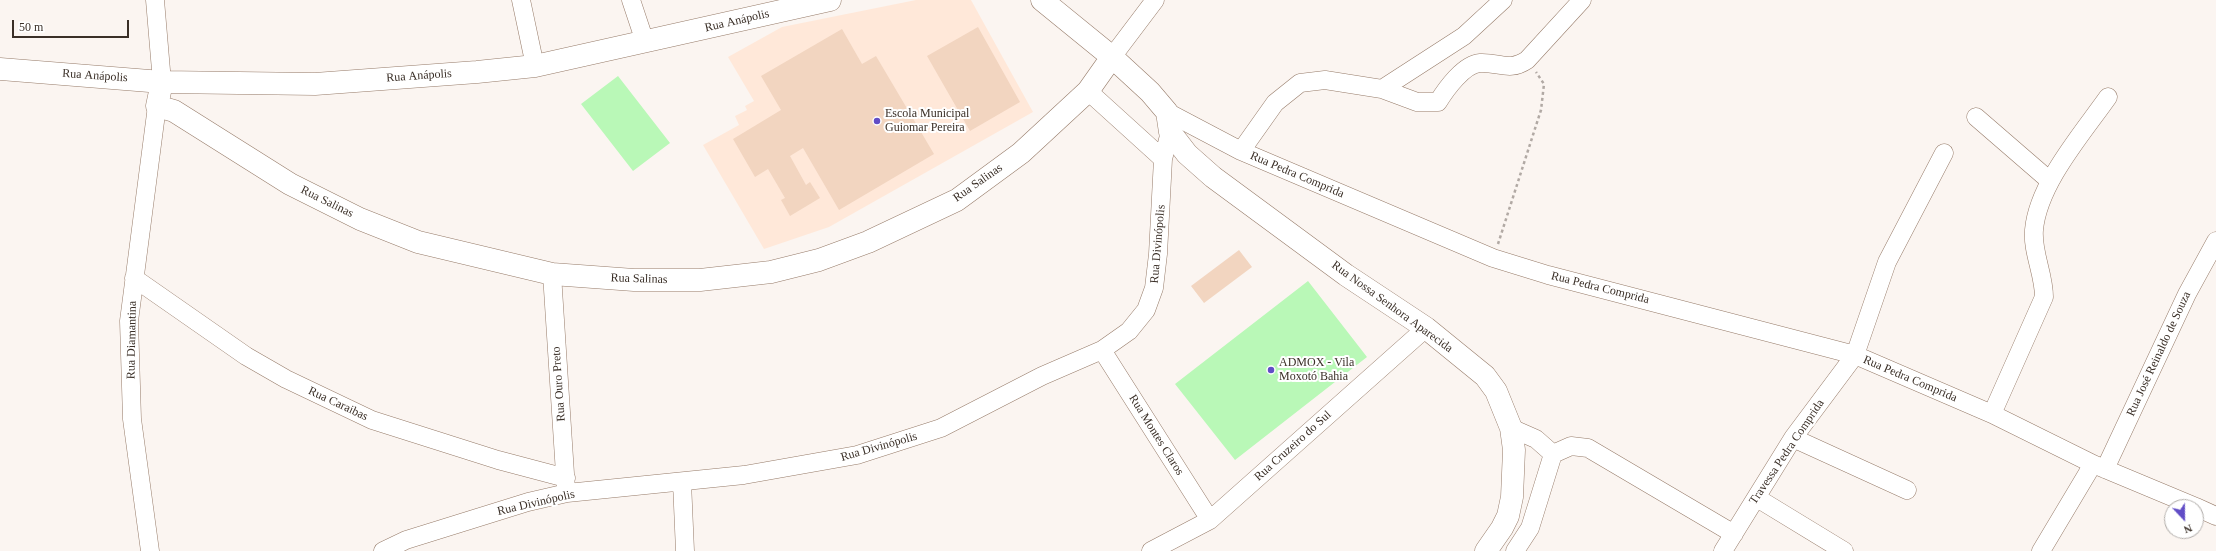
<!DOCTYPE html>
<meta charset="utf-8">
<style>
body{margin:0}
#map{position:relative;width:2216px;height:551px;overflow:hidden;background:#fbf5f1;font-family:Georgia,serif}
canvas{display:block}
.north{position:absolute;left:2164px;top:499px;width:40px;height:40px;box-sizing:border-box;background:#fff;border:1px solid #b0aca9;border-radius:50%;rotate:158deg;font-size:11px;font-weight:700;line-height:16px;text-align:center;color:#3a2f27}
.north::after{content:'';display:block;margin:auto;width:14px;height:18px;background:#614dc6;clip-path:polygon(50% 0,100% 100%,50% 72%,0 100%)}
.scale{position:absolute;left:12px;top:20px;width:117px;height:18px;box-sizing:border-box;border:2px solid #3a2f27;border-top:0;padding-left:5px;font-size:12px;line-height:14px;white-space:nowrap;color:#3a2f27;-webkit-text-stroke:3px #fff;paint-order:stroke}
</style>
<div id="map">
<canvas width="2216" height="551"></canvas>
<div class="north">N</div>
<div class="scale">50 m</div>
</div>
<script>
const g = document.querySelector('canvas').getContext('2d');
g.lineJoin = 'round';
function fillPath(path, color) { g.fillStyle = color; g.fill(path, 'evenodd'); }
function stroke(path, color, width, dash) { g.strokeStyle = color; g.lineWidth = width; g.lineCap = dash ? 'butt' : 'round'; g.setLineDash(dash || []); g.stroke(path); }
function label(font, color, halo, rows, align = 'center') {
  g.font = font + ' Georgia,serif'; g.lineWidth = 4; g.setLineDash([]); g.textBaseline = 'middle'; g.strokeStyle = halo; g.fillStyle = color; for (const [text, x, y, turn = 0] of rows) {
    g.save(); g.translate(x, y); g.rotate((+turn || 0) * Math.PI / 180); g.textAlign = isNaN(turn) ? turn : align; if (halo) g.strokeText(text, 0, 0); g.fillText(text, 0, 0); g.restore();
  }
}
fillPath(new Path2D(`
 M 916,0 L 971,0 L 1033,112 L 829,227 L 764,249 L 703,145 L 739,125 L 735,116 L 747,110 L 745,106 L 754,101 L 728,57 L 782,27 Z`), '#ffe8d9');
fillPath(new Path2D(`
 M 618,76 L 670,143 L 633,171 L 581,104 Z
 M 1308,281 L 1367,357 L 1235,460 L 1175,384 Z`), '#b9f8b7');
fillPath(new Path2D(`
 M 978,27 L 1020,102 L 970,131 L 927,56 Z
 M 842,29 L 862,64 L 876,56 L 934,154 L 839,210 L 803,148 L 790,156 L 806,185 L 810,182 L 820,198 L 790,216 L 781,200 L 785,198 L 768,169 L 755,177 L 733,139 L 781,110 L 761,76 Z
 M 1239,250 L 1252,267 L 1204,303 L 1191,286 Z`), '#f2d5c0');
const minor = new Path2D(`
 M 155,0 L 162,82
 M 521,0 L 535,66
 M 631,0 L 645,42
 M 1112,57 L 1155,0
 M 1382,89 L 1464,36 L 1503,0
 M 1088,91 L 1163,159
 M 1167,112 L 1241,151 L 1493,258 L 1548,275 L 1855,355 L 1992,414 L 2093,464 L 2196,507
 M 1976,117 L 2050,181
 M 1241,151 L 1275,103 L 1300,83 L 1325,80 L 1382,89 L 1417,102 L 1438,102 C 1446,89 1464,64 1480,63 C 1500,62 1509,72 1527,60 L 1582,0
 M 552,274 L 566,489
 M 134,278 L 246,356 L 286,379 L 372,420 L 498,460 L 566,478
 M 1102,350 L 1210,520
 M 1992,414 L 2044,297 C 2044,274 2032,252 2034,230 C 2038,184 2082,134 2108,97
 M 1511,428 L 1536,439 L 1553,454
 M 1793,438 L 1907,490
 M 2105,469 L 2187,294 L 2216,241
 M 682,482 L 685,551
 M 1757,498 L 1844,551
 M 2196,507 L 2216,516
 M 150,551 L 132,419 L 129,321 L 157,106
 M 383,551 L 406,540 L 528,502 L 567,493 L 744,475 L 857,455 L 941,428 L 1042,376 L 1102,350 L 1129,331 L 1146,310 L 1154,288 L 1158,254 L 1163,159 L 1170,132
 M 1151,551 L 1210,520 L 1426,328
 M 1515,551 L 1530,528 L 1553,454 L 1571,446 L 1588,448 L 1734,534
 M 1723,551 L 1793,438 L 1855,355 L 1887,262 L 1944,153
 M 2041,551 L 2093,464`);
const tertiary = new Path2D(`
 M 1042,0 L 1112,57 L 1150,92 L 1167,112 L 1170,132 L 1187,154 L 1213,177 L 1346,275 L 1426,328 L 1485,376 L 1496,391 L 1511,428 L 1514,450 L 1512,497 L 1508,516 L 1502,528 L 1486,551
 M 0,69 L 162,82 L 315,84 L 477,72 L 535,66 L 830,0
 M 162,82 L 157,106 L 174,111 L 290,184 L 360,219 L 418,242 L 552,274 L 634,280 L 700,280 L 771,272 L 819,260 L 868,242 L 957,200 L 1021,153 L 1088,91 L 1112,57`);
stroke(minor, '#967b69', 19);
stroke(tertiary, '#967b69', 23);
stroke(new Path2D(`
 M 1498,244 L 1541,110 L 1544,84 L 1536,72`), '#b1a9a4', 2.5, [3, 3]);
stroke(minor, '#fff', 18);
stroke(tertiary, '#fff', 22);
for (const [x, y, r, color] of [
 [877,121,4,"#614dc6"],
 [1271,370,4,"#614dc6"]
]) { const dot = new Path2D(); dot.arc(x, y, r, 0, 2 * Math.PI); g.fillStyle = color; g.fill(dot); stroke(dot, '#fff', 1.5); }
label('12px', '#3a2f27', '#fff', [
 ["Rua Anápolis",737,21,-13],
 ["Rua Anápolis",95,76,4],
 ["Rua Anápolis",419,76,-4],
 ["Rua Pedra Comprida",1297,175,23],
 ["Rua Salinas",978,183,-35],
 ["Rua Salinas",327,202,26],
 ["Rua Divinópolis",1158,244,-85],
 ["Rua Salinas",639,279,2],
 ["Rua Pedra Comprida",1600,288,14],
 ["Rua Nossa Senhora Aparecida",1392,307,36],
 ["Rua Diamantina",132,340,-89],
 ["Rua José Reinaldo de Souza",2159,354,-65],
 ["Rua Pedra Comprida",1910,379,23],
 ["Rua Ouro Preto",559,384,-94],
 ["Rua Caraibas",338,404,25],
 ["Rua Montes Claros",1156,435,58],
 ["Rua Cruzeiro do Sul",1293,446,-42],
 ["Rua Divinópolis",879,447,-16],
 ["Travessa Pedra Comprida",1787,452,-56],
 ["Rua Divinópolis",536,503,-13]
]);
label('12px', '#3a2f27', '#fff', [
 ["Escola Municipal",885,114],
 ["Guiomar Pereira",885,128],
 ["ADMOX - Vila",1279,363],
 ["Moxotó Bahia",1279,377]
], 'left');
</script>
